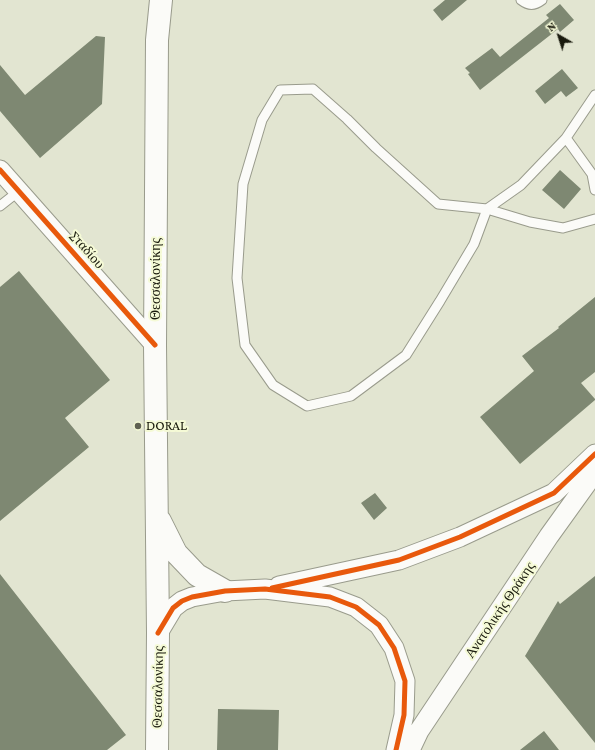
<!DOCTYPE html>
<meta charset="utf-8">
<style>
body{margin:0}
#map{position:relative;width:595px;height:750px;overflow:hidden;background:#e2e5d1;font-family:"Crimson Pro",serif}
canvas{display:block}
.north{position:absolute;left:539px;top:16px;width:40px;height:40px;-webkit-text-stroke:3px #f5fad6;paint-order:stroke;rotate:321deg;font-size:11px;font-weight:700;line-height:16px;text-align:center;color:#191a0d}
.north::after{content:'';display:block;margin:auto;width:14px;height:18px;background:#191a0d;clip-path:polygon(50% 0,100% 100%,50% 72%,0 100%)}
</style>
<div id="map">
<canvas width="595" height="750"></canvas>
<div class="north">N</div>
</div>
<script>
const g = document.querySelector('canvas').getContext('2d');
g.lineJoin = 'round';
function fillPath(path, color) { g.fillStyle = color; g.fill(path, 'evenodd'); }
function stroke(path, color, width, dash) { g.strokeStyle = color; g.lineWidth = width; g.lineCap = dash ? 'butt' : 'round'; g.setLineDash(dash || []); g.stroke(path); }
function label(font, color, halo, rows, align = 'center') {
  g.font = font + ' "Crimson Pro",serif'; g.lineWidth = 4; g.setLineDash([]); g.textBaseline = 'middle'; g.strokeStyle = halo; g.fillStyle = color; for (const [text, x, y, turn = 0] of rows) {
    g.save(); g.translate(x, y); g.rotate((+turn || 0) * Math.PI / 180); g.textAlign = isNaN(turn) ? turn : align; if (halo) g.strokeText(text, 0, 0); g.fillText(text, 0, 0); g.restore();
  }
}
fillPath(new Path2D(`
 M 445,0 L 467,0 L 442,21 L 433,10 Z
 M 560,4 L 574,20 L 560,32 L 558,29 L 480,90 L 468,74 L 470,73 L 465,68 L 492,48 L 500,57 L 549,18 L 546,15 Z
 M 96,36 L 105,37 L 102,104 L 40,158 L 0,111 L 0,65 L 25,95 Z
 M 562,69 L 578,88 L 566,97 L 561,91 L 545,104 L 535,91 Z
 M 560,170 L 581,189 L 564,209 L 542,190 Z
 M 19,271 L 110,380 L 65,418 L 89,447 L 0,521 L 0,287 Z
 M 595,297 L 595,372 L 581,383 L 595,399 L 595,400 L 520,464 L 480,417 L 534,371 L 522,356 L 559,328 L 558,327 Z
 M 375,493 L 387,508 L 374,520 L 361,503 Z
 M 0,574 L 126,735 L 107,750 L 0,750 Z
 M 595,576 L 595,743 L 525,656 L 558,601 L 560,604 Z
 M 218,709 L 279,710 L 278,750 L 217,750 Z
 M 544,731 L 559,750 L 520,750 Z`), '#7e8872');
const service = new Path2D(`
 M 521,0 C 529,6 534,6 542,0
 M 595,95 L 566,138 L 521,185 L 487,209 L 474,244 L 440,301 L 406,355 L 351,396 L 307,406 L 273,385 L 245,345 L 237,278 L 243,184 L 262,120 L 280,90 L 313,89 L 347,119 L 376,148 L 438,204 L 487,209 L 530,222 L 563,228 L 595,219
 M 566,138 L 592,174 L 595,190
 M 0,206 L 19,191`);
const minor = new Path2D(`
 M 0,170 L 155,345
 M 279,586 L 399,560 L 460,537 L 554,493 L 595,454
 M 158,633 L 173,608 L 182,601 L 192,597 L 225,591 L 265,589 L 330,597 L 356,607 L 379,625 L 394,648 L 405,681 L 404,715 L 396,750
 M 410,750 L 419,731 L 549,536 L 595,472`);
const secondary = new Path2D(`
 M 160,521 L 176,553 L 197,575 L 225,591
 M 157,750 L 158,633 L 155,345 L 157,40 L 161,0`);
stroke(service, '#999b8c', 11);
stroke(minor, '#999b8c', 21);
stroke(secondary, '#999b8c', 24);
stroke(service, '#fbfbf8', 9);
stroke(minor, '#fbfbf8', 19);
stroke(secondary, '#fbfbf8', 22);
stroke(new Path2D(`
 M 0,170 L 155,345
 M 272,588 L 399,560 L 460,537 L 554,493 L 595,454
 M 158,633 L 173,608 L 182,601 L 192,597 L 225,591 L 265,589 L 330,597 L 356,607 L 379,625 L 394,648 L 405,681 L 404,715 L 396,750`), '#e8590c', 5);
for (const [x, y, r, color] of [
 [138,426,4,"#5f6152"]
]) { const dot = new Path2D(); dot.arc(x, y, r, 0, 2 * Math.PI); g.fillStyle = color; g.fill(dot); stroke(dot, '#f5fad6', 1.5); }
label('14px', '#191a0d', '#f5fad6', [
 ["Σταδίου",87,250,49],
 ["Θεσσαλονίκης",156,279,-90],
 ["Ανατολικής Θράκης",500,610,-56],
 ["Θεσσαλονίκης",158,687,-89]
]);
label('14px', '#191a0d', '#f5fad6', [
 ["DORAL",146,426]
], 'left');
</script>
